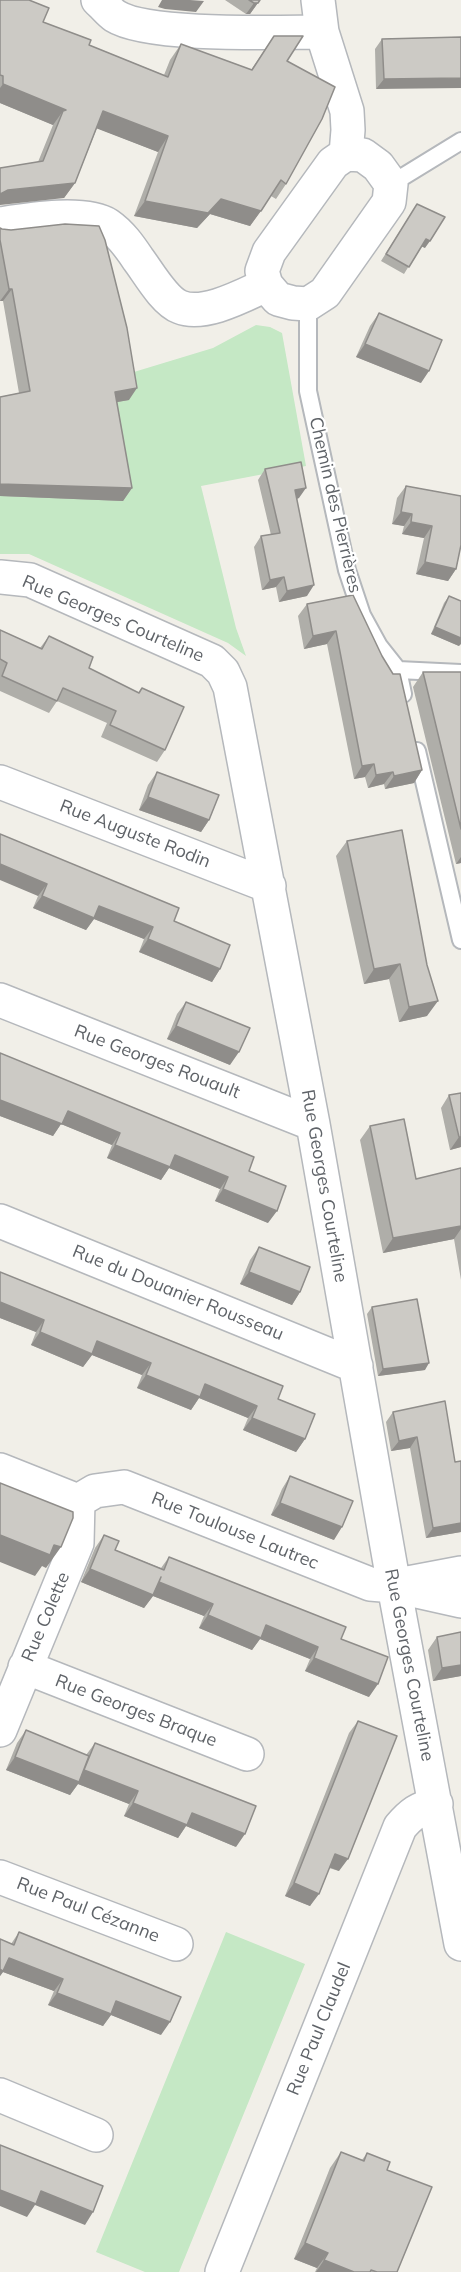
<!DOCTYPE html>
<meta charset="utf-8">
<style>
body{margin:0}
canvas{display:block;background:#f1efe8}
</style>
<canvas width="461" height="2272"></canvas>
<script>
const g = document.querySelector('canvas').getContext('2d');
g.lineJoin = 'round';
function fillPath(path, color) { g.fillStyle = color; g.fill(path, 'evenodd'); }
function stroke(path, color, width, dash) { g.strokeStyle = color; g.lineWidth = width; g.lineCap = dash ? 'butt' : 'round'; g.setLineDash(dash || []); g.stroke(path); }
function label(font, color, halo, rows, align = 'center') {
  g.font = font + ' Mulish,sans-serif'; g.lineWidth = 4.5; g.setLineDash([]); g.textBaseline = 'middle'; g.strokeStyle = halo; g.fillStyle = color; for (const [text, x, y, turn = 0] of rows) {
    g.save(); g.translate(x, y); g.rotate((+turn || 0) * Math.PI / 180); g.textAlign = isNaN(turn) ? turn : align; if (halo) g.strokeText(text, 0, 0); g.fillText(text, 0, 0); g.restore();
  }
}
fillPath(new Path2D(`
 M 256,325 L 270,327 L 282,333 L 306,466 L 201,486 L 236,628 L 246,656 L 228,643 L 29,554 L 0,554 L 0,496 L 106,404 L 124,375 L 213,348 Z
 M 226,1932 L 305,1964 L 179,2272 L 145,2272 L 96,2252 Z`), '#c5e8c5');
const service = new Path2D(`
 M 391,184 L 461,141
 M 308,304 L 308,391 L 347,570 L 362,615 L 379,646 L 398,670 L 403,694
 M 398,670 L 461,673
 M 417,751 L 461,940`);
const minor = new Path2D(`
 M 98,0 C 104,5 109,12 115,16 C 148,37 279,32 322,32
 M 318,0 L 322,32 L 347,111 L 348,130 L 346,154
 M 346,154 L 363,155 L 378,166 L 391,184 L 389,202 L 325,293 L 308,304 L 293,303 L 278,299 L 266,285 L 262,271 L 269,252 L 333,163 Z
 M 0,224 C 26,220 85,210 108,225 C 121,234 130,247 138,259 C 148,272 164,301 180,307 C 204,317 244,295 266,285
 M 0,577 L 30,580 L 212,661 L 223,672 L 230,687 L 313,1124 L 394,1586 L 461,1944
 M 0,782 L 269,886
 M 0,1000 L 313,1124
 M 0,1221 L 356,1366
 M 0,1470 L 78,1501
 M 78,1501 L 95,1491 L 124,1487 L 370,1584 L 394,1586 L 461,1601
 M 408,1583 L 461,1573
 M 25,1667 L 247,1754
 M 0,1730 L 77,1543 L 78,1501
 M 0,1877 L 176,1944
 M 0,2095 L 96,2135
 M 222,2272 L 400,1827 C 411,1814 419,1808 436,1804`);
stroke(service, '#b5b8bc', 20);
stroke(minor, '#b5b8bc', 36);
stroke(service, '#fff', 16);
stroke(minor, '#fff', 33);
fillPath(new Path2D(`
 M 0,0 L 89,45 L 164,75 L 170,60 L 181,44 L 251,70 L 274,36 L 287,61 L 286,184 L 276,199 L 271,196 L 250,226 L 210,214 L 197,228 L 134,216 L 158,152 L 97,128 L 75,183 L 64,198 L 38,162 L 53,125 L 0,103 Z
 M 225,0 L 260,0 L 250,14 L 246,14 Z
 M 461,37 L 376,89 L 375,49 L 382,39 Z
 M 417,204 L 425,248 L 421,246 L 404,274 L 381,261 Z
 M 0,228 L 129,400 L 117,402 L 132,488 L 123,501 L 0,496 L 0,397 L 19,393 L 3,301 L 0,301 Z
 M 379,313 L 421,383 L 356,357 L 370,326 Z
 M 265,469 L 299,498 L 297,499 L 307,596 L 279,602 L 276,587 L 262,590 L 254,547 L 261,536 L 271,535 L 258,480 Z
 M 406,486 L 461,496 L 456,569 L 448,581 L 416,574 L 424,538 L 402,534 L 404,526 L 392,524 L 397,498 Z
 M 353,595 L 422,770 L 414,783 L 385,789 L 384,784 L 368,788 L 365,777 L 354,779 L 327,644 L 304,649 L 298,616 L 307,604 Z
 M 449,596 L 459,646 L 431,634 L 444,603 Z
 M 0,630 L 40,648 L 49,636 L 89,668 L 138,693 L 142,688 L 165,750 L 157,762 L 101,737 L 107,723 L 57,701 L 49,713 L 0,691 Z
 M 423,672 L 461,672 L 461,863 L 456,864 L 413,687 Z
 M 157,772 L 209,820 L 201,832 L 139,810 L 148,785 Z
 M 0,834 L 174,921 L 220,969 L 212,982 L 139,952 L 144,939 L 94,919 L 86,930 L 33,908 L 38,896 Z
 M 347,841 L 427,1016 L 399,1022 L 389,979 L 364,984 L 336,856 Z
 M 186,1002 L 230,1065 L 167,1039 L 177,1014 Z
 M 0,1053 L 249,1171 L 268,1223 L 215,1201 L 220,1189 L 169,1168 L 161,1180 L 107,1158 L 112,1145 L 61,1124 L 53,1136 L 0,1116 Z
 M 449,1095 L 461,1147 L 450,1150 L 441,1108 Z
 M 370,1126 L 416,1179 L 461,1168 L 461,1280 L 454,1239 L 383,1253 L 360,1140 Z
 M 259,1247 L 300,1292 L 292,1305 L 240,1284 L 250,1260 Z
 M 0,1272 L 278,1399 L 305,1439 L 296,1452 L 243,1430 L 248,1418 L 199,1398 L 191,1410 L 137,1388 L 142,1375 L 92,1355 L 83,1367 L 31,1345 L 36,1332 L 0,1318 Z
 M 372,1307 L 425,1370 L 378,1376 L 367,1314 Z
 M 393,1412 L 455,1462 L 461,1461 L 461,1532 L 426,1538 L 410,1448 L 391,1451 L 386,1422 Z
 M 290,1476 L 334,1540 L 271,1515 L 282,1489 Z
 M 104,1535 L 115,1550 L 161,1568 L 169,1557 L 341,1639 L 369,1697 L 305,1671 L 310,1659 L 260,1639 L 252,1650 L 199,1628 L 204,1616 L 153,1596 L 144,1608 L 81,1582 L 95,1548 Z
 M 437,1637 L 461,1676 L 433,1681 L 428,1650 Z
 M 358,1721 L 339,1871 L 329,1868 L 310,1906 L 285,1896 L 349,1733 Z
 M 26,1730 L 86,1755 L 95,1743 L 236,1847 L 186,1826 L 178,1838 L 124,1816 L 129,1804 L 78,1784 L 70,1795 L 6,1770 L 17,1743 Z
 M 19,1932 L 161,2035 L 111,2015 L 103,2026 L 48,2005 L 54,1991 L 3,1972 L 0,1976 L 0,1939 L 11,1944 Z
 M 341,2152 L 362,2160 L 367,2153 L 387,2170 L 397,2272 L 315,2272 L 317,2268 L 294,2259 L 330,2168 Z`), '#afaea9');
fillPath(new Path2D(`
 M 162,0 L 190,0 L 204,1 L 196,12 L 165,9 L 158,7 Z
 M 260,0 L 250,14 L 246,14 L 254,3 Z
 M 461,78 L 461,88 L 376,89 L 384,79 Z
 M 3,84 L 66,110 L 63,111 L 53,125 L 0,103 L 0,88 Z
 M 103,111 L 168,136 L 158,152 L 93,127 Z
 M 75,183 L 64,198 L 0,205 L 0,194 L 8,190 Z
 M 221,199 L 261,211 L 250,226 L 210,214 L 197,228 L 134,216 L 145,201 Z
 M 426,239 L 430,241 L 425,248 L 421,246 Z
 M 9,289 L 12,289 L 3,301 L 0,301 Z
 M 365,344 L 429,371 L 421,383 L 356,357 Z
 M 137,388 L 129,400 L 106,404 L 115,392 Z
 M 0,484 L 132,488 L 123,501 L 0,496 Z
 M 306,488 L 299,498 L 287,501 L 295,490 Z
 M 401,512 L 412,514 L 404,526 L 392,524 Z
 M 411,522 L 432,526 L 424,538 L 402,534 Z
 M 425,562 L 456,569 L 448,581 L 416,574 Z
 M 284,577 L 276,587 L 262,590 L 270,580 Z
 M 314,585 L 307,596 L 279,602 L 287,591 Z
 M 435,627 L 461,638 L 461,644 L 459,646 L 431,634 Z
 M 336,631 L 327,644 L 304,649 L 313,636 Z
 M 374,764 L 365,777 L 354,779 L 362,766 Z
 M 422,770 L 414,783 L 385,789 L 394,776 Z
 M 393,772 L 384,784 L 368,788 L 376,775 Z
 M 148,797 L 209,820 L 201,832 L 139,810 Z
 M 461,857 L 461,863 L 456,864 Z
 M 0,864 L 47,884 L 38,896 L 0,880 Z
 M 42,896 L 99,906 L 153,927 L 144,939 L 94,919 L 86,930 L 33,908 Z
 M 148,939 L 220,969 L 212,982 L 139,952 Z
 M 400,964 L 389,979 L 364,984 L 374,969 Z
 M 438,1001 L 427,1016 L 399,1022 L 409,1007 Z
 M 176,1026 L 239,1052 L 230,1065 L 167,1039 Z
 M 0,1100 L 68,1111 L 120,1133 L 112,1145 L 61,1124 L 53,1136 L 0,1116 Z
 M 459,1137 L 461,1137 L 461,1147 L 450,1150 Z
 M 115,1145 L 175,1155 L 228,1177 L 220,1189 L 169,1168 L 161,1180 L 107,1158 Z
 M 223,1189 L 277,1211 L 268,1223 L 215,1201 Z
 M 461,1226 L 461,1229 L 454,1239 L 383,1253 L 393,1238 Z
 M 249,1272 L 300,1292 L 292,1305 L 240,1284 Z
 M 0,1302 L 44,1320 L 36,1332 L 0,1318 Z
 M 40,1332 L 97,1341 L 151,1363 L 142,1375 L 92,1355 L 83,1367 L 31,1345 Z
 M 429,1363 L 425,1370 L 378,1376 L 383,1369 Z
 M 146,1375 L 205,1384 L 257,1406 L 248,1418 L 199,1398 L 191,1410 L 137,1388 Z
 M 252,1418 L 305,1439 L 296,1452 L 243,1430 Z
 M 417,1437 L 410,1448 L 391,1451 L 399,1441 Z
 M 280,1503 L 342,1527 L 334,1540 L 271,1515 Z
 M 461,1523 L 461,1532 L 426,1538 L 433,1528 Z
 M 0,1535 L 54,1545 L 61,1547 L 46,1568 L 42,1566 L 35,1576 L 0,1562 Z
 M 90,1569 L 159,1582 L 213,1604 L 204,1616 L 153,1596 L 144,1608 L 81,1582 Z
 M 208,1615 L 266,1625 L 318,1647 L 310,1659 L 260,1639 L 252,1650 L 199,1628 Z
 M 314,1658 L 378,1684 L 369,1697 L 305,1671 Z
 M 461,1665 L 461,1676 L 433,1681 L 442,1668 Z
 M 15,1757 L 84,1770 L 138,1791 L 129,1804 L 78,1784 L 70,1795 L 6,1770 Z
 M 133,1803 L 192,1813 L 245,1834 L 236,1847 L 186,1826 L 178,1838 L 124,1816 Z
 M 335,1854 L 348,1859 L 339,1871 L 326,1866 Z
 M 294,1883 L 319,1894 L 310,1906 L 285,1896 Z
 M 9,1958 L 63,1979 L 54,1991 L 3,1972 L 0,1976 L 0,1969 Z
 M 57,1993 L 116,2001 L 170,2022 L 161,2035 L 111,2015 L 103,2026 L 48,2005 Z
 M 0,2190 L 41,2191 L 93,2212 L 85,2225 L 35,2205 L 27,2217 L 0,2206 Z
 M 305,2243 L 328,2253 L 317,2268 L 294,2259 Z
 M 324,2260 L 354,2272 L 316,2272 Z`), '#8f8d8a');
const building = new Path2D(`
 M 0,0 L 29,0 L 49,8 L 43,22 L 91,40 L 89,45 L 168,77 L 181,44 L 252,70 L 274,36 L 303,36 L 287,61 L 335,87 L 322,119 L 286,184 L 281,180 L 261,211 L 221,199 L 208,213 L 145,201 L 168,136 L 103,111 L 75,183 L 8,190 L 0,194 L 0,168 L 43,161 L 63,111 L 66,110 L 3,84 L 3,76 L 0,75 Z
 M 249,0 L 260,0 L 258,3 L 254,3 Z
 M 461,37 L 461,78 L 384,79 L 382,39 Z
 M 417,204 L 445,217 L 430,241 L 426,239 L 409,267 L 386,254 Z
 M 65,224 L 99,226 L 105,240 L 127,328 L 137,388 L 115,392 L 132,488 L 0,484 L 0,397 L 30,391 L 12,289 L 9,289 L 0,240 L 0,228 L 2,229 L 11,230 Z
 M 379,313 L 442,340 L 429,371 L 365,344 Z
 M 301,462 L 306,488 L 295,490 L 314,585 L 287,591 L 284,577 L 270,580 L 261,536 L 280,533 L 265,469 Z
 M 406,486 L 461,496 L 461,545 L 456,569 L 425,562 L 432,526 L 411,522 L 412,514 L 401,512 Z
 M 353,595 L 382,656 L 393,674 L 400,674 L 422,770 L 394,776 L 393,772 L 376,775 L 374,764 L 362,766 L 336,631 L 313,636 L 307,604 Z
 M 449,596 L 461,601 L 461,638 L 435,627 Z
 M 0,630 L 42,649 L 49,636 L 93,657 L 89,668 L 139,693 L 142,688 L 184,707 L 165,750 L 110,725 L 116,711 L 63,688 L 57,701 L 2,676 L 7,663 L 0,659 Z
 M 423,672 L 461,672 L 461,829 Z
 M 157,772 L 219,795 L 209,820 L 148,797 Z
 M 402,830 L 427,965 L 438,1001 L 409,1007 L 400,964 L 374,969 L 347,841 Z
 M 0,834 L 179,908 L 174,921 L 230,945 L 220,969 L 148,939 L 153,927 L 99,906 L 94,918 L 42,896 L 47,884 L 0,864 Z
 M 186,1002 L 250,1028 L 239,1052 L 176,1026 Z
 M 0,1053 L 254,1157 L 249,1171 L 286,1186 L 277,1211 L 223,1189 L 228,1177 L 175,1155 L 170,1167 L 115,1145 L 120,1133 L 68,1111 L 62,1124 L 0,1100 Z
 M 461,1093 L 461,1137 L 459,1137 L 449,1095 Z
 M 404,1119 L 416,1179 L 461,1168 L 461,1226 L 393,1238 L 370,1126 Z
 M 259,1247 L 310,1267 L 300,1292 L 249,1272 Z
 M 0,1272 L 283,1386 L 278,1399 L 315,1414 L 305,1439 L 252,1418 L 257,1406 L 205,1384 L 200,1397 L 146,1375 L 151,1363 L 97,1341 L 92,1354 L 40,1332 L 44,1320 L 0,1302 Z
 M 417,1299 L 429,1363 L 383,1369 L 372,1307 Z
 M 445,1401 L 455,1462 L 461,1461 L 461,1523 L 433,1528 L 417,1437 L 399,1441 L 393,1412 Z
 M 290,1476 L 353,1501 L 342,1527 L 280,1503 Z
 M 0,1483 L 73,1512 L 73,1518 L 61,1547 L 54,1545 L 50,1555 L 0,1535 Z
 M 104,1535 L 119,1541 L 115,1550 L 164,1570 L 169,1557 L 346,1627 L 341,1639 L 388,1657 L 378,1684 L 314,1658 L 318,1647 L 266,1625 L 261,1638 L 208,1615 L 213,1604 L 159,1582 L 161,1577 L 153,1595 L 90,1569 Z
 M 461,1632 L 461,1665 L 442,1668 L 437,1637 Z
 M 358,1721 L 397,1736 L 348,1859 L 335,1854 L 319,1894 L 294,1883 Z
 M 26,1730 L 89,1756 L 79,1782 L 15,1757 Z
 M 95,1743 L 256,1806 L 245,1834 L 192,1813 L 187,1825 L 133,1803 L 138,1791 L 84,1770 Z
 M 19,1932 L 181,1997 L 170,2022 L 116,2001 L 111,2014 L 57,1993 L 63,1979 L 9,1958 L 3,1971 L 0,1969 L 0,1939 L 14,1945 Z
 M 0,2145 L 103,2186 L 93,2212 L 41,2191 L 36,2204 L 0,2190 Z
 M 341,2152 L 364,2161 L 367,2153 L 390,2162 L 387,2170 L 432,2187 L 397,2272 L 377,2272 L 371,2270 L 370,2272 L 354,2272 L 324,2260 L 328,2253 L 305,2243 Z`);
fillPath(building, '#cccac5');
stroke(building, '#8f8d8a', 1.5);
label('18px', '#5f6368', '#fff', [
 ["Chemin des Pierrières",335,505,77],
 ["Rue Georges Courteline",113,619,23],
 ["Rue Auguste Rodin",135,834,21],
 ["Rue Georges Rouault",157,1062,21],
 ["Rue Georges Courteline",324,1186,80],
 ["Rue du Douanier Rousseau",178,1293,22],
 ["Rue Toulouse Lautrec",235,1531,22],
 ["Rue Colette",46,1617,-67],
 ["Rue Georges Courteline",409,1665,79],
 ["Rue Georges Braque",136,1711,21],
 ["Rue Paul Cézanne",88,1910,21],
 ["Rue Paul Claudel",319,2029,-68]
]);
</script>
